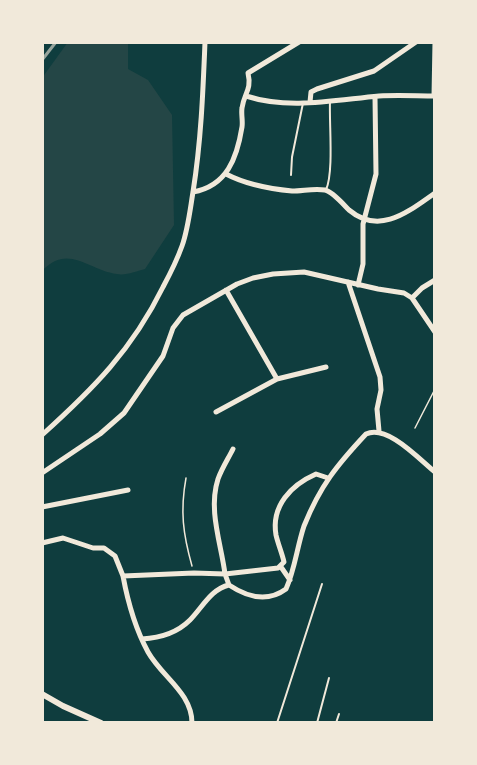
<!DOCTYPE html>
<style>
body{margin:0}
#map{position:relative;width:477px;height:765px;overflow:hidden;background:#0f3d3e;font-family:"PT Sans",sans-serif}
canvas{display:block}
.frame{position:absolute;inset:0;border:44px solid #f1e9da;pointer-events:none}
</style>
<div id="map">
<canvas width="477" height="765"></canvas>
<div class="frame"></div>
</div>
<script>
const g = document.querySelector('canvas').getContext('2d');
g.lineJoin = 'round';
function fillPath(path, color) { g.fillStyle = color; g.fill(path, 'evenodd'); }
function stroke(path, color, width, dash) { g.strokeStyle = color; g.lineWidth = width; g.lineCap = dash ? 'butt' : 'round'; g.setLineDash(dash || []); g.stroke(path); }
fillPath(new Path2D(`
 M 68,42 L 128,42 L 128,69 L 148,80 L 172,115 L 174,225 L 145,269 C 137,271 125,276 117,274 C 88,270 68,243 42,271 L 42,78 Z`), '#244646');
stroke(new Path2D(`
 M 415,428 L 435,389
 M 186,478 C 180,511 183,534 192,566`), '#f1e9da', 1.5);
stroke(new Path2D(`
 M 291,175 L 292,157 L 303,103
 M 326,190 C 334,171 329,124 330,101
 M 277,723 L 322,584
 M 317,723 L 329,678
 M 336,723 L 339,714`), '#f1e9da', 2);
stroke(new Path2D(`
 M 246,96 C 289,110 335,100 379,96 C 398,95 417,96 435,96
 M 434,96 L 435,42
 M 310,102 L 311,92 L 317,89 L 374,71 L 416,42
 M 226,174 C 245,184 271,189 292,191 C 303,191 314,188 325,190 C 333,192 343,204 349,210 C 380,236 409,211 435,193
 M 193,192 C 227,186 237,158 242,127 C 243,121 241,114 242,108 C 244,93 252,90 248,73 L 299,42
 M 348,282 L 380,377 L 381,390 L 377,409 L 379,431
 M 358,285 L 363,264 L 363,224 L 376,174 L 375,97
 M 226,290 L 277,379
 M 412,298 L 422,288 L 435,280
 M 216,412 L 277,379 L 326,367
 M 42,435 C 93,389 132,350 163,287 C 170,274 177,260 182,246 C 188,229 190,210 193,192 C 201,142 203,92 205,42
 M 42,473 L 100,434 L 124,413 L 163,356 L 173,328 L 183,315 L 237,284 L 253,278 L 273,274 L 304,272 L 378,289 L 404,293 L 412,298 L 435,332
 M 328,478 L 316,474 C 291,485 271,506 276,535 C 278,544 282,553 284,562 L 278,568 L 225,574 L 229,585 C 247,597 267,603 286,589 C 295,569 297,547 304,526 C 320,486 337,465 366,434 C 387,424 419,459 435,472
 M 42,507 L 128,490
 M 42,543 L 63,538 L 93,548 L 104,548 L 115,556 L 123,576 L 194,573 L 225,574 C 221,543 208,510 218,479 C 222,468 228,459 233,449
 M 281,567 L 290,580
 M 123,576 C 128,603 135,628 148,652 C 162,677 192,693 192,723
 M 142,639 C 160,638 177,633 190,620 C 202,608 211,589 229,585`), '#f1e9da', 5);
stroke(new Path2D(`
 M 42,694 L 63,706 L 101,723`), '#f1e9da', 6);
stroke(new Path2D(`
 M 42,60 L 56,42`), '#97a49c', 3);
</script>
